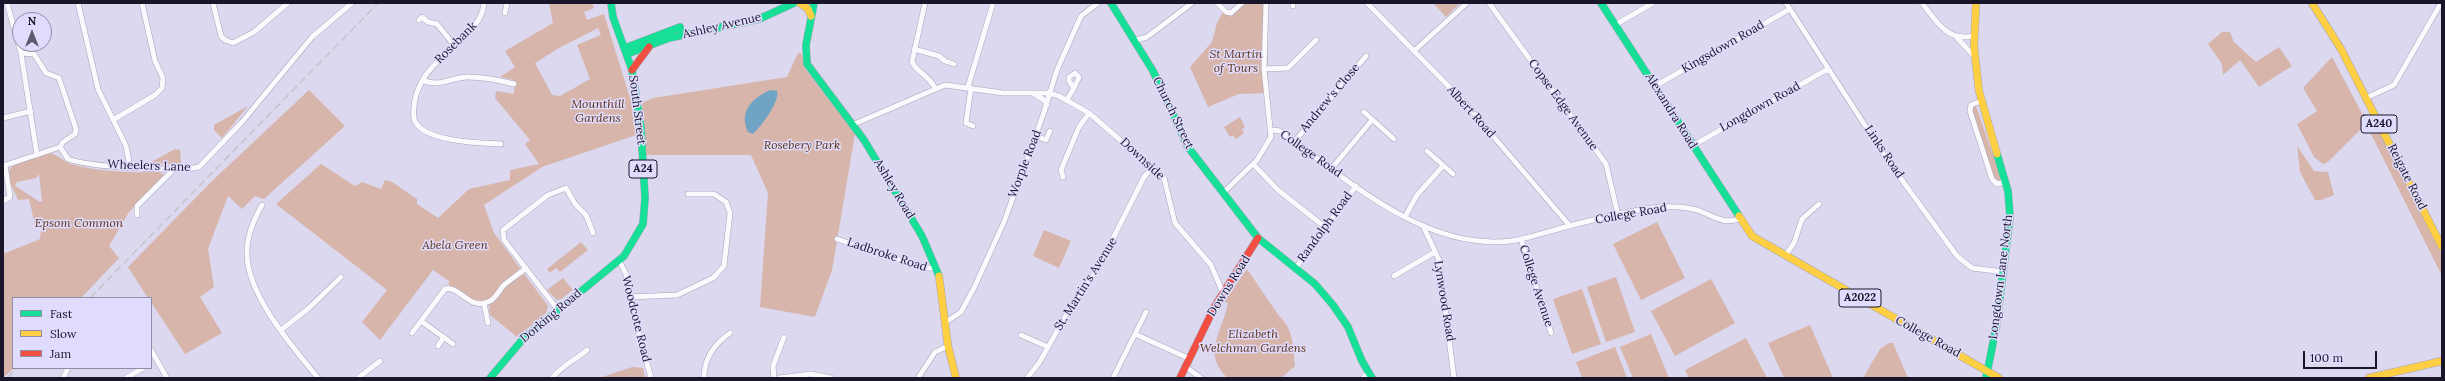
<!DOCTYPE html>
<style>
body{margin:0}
#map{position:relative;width:2445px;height:381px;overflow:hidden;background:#dbd8ef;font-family:Lora,serif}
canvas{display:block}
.frame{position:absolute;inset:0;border:4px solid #191629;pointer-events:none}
.legend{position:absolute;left:12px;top:297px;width:140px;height:72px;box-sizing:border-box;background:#e0dcfd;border:1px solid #908da8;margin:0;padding:5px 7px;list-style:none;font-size:12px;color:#191629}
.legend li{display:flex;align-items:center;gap:8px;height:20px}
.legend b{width:20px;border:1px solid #908da8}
.north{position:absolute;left:12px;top:12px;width:40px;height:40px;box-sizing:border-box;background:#e0dcfd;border:1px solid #908da8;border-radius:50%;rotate:0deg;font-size:11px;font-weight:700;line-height:16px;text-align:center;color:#191629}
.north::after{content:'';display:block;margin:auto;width:14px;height:18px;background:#5d5a6e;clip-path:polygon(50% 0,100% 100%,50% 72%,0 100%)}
.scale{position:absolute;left:2303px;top:351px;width:74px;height:18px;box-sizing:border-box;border:2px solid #191629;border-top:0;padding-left:5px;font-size:12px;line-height:14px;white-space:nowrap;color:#191629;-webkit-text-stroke:3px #e0dcfd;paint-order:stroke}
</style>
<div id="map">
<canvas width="2445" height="381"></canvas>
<div class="frame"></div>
<ul class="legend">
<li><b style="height:5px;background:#16e098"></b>Fast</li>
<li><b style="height:5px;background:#ffcf43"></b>Slow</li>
<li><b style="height:5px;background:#f24e42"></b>Jam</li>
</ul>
<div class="north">N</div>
<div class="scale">100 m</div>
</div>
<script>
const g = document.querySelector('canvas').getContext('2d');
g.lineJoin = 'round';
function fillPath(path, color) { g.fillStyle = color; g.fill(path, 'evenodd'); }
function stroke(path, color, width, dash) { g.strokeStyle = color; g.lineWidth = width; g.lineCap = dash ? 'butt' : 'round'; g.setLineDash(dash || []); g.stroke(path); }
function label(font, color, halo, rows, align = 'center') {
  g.font = font + ' Lora,serif'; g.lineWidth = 3; g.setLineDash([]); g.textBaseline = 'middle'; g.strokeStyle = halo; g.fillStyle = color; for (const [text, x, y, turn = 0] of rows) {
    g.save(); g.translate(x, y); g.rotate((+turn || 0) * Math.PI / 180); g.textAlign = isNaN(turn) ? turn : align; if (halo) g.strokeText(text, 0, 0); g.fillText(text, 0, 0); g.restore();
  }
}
fillPath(new Path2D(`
 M 549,3 L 592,3 L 594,8 L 584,12 L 587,20 L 604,14 L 631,101 L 636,135 L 542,167 L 484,205 L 494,233 L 548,306 L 546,313 L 517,337 L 490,315 L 489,306 L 486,301 L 473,300 L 449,285 L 449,281 L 433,270 L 380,340 L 362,322 L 387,290 L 276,204 L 321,164 L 355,186 L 362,182 L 381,189 L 385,180 L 392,182 L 417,199 L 417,204 L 438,218 L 469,189 L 510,180 L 510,170 L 539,164 L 525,144 L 530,140 L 495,98 L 496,91 L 514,94 L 514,80 L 500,77 L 515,67 L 505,51 L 553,23 ZM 598,28 L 601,35 L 577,45 L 590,79 L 560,96 L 552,95 L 535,63 L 559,48 Z
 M 1245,3 L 1267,3 L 1268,93 L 1239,94 L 1208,107 L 1190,67 L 1212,42 L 1217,23 L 1224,10 L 1231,17 Z
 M 1433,3 L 1460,3 L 1446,17 Z
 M 2222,32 L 2230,32 L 2234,42 L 2256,62 L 2279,47 L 2292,66 L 2259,87 L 2240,60 L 2223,75 L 2222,64 L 2208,44 Z
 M 798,53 L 801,53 L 805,69 L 855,134 L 832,270 L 815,317 L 760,307 L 768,193 L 751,155 L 646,155 L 642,103 L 653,98 L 787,77 Z
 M 2332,57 L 2367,123 L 2329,161 L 2323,164 L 2314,157 L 2297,124 L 2317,111 L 2303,88 Z
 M 309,90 L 345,126 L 264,199 L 255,196 L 242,209 L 228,196 L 208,249 L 214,287 L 200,297 L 222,333 L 185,354 L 151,302 L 151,298 L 148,298 L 128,267 L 211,182 Z
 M 248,106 L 222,138 L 214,130 L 214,125 Z
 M 1973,106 L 1976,106 L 2001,178 L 1999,181 L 1993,179 L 1972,108 Z
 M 1240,117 L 1245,127 L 1242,129 L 1244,133 L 1236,139 L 1233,135 L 1230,137 L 1224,127 Z
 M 2376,125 L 2442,255 L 2442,276 L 2370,132 Z
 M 2297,146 L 2314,171 L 2328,172 L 2334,195 L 2321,200 L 2315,200 L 2300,172 Z
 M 175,149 L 180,150 L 181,164 L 146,165 Z
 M 50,153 C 60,156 63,161 71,164 C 100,172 130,173 160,172 L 164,175 L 129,212 L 109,246 L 119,258 L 81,298 L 13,298 L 14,368 L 3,378 L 3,254 L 40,239 L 42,221 L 35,225 L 29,199 L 18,200 L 9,180 L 8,172 L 13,165 ZM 39,174 L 42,201 L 40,202 L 15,186 L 17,182 L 36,178 Z
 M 1657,222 L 1685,278 L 1641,300 L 1613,244 Z
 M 1044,230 L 1071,241 L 1059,268 L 1033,256 Z
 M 581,242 L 588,250 L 560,272 L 556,268 L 550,273 L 547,269 Z
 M 1247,269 L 1279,316 C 1294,329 1293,348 1295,366 L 1281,378 L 1228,378 C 1201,355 1223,330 1228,303 L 1224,302 Z
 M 1616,277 L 1635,332 L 1606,342 L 1587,287 Z
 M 563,278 L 573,290 L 561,299 L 557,300 L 547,290 Z
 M 1711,279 L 1735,323 L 1675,356 L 1651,311 Z
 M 1582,289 L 1601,344 L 1572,354 L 1553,299 Z
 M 1810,325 L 1833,378 L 1784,378 L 1768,343 Z
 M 1651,334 L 1669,378 L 1633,378 L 1620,347 Z
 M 1746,338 L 1767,378 L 1689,378 L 1685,370 Z
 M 1889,343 L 1893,343 L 1908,378 L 1863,378 L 1880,349 Z
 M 1615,347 L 1627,378 L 1582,378 L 1576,362 Z
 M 632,367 L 643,368 L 645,378 L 599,378 Z`), '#d8b5ab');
fillPath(new Path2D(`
 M 770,90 L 777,91 C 780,102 761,126 753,134 L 748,132 C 738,111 753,98 770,90 Z`), '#6fa4c5');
const street = new Path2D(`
 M 7,3 L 21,53 L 37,155
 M 78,3 L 98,89 L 126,146 L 130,167
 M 213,3 L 221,36 L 225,40 L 233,43 L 254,32 L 288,3
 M 484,3 C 481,45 408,58 414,119 C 421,142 480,143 501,144
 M 925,3 L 912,62 C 916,72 928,74 935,88
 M 1217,3 L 1226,12 L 1231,13 L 1242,3
 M 1367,3 L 1464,102 L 1570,226
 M 1489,3 L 1606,164 L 1618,215
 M 1786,3 L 1886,158 L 1957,256 L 1972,268 L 2004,272
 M 1922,3 C 1937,22 1947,42 1974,36
 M 1293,6 L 1293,3
 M 505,13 L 507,3
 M 419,20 L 422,17 L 428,22 L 437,24 L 454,45
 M 1615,25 L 1653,3
 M 1957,38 L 1974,56
 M 1136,40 L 1147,37 L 1192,3
 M 914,49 L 939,56 L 945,61 L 954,64
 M 1414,51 L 1467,3
 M 21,53 L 34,54 L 46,73 L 59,78 L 76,129 L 75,134 L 63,142 L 60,147
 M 1264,69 L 1288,68 L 1316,40
 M 423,80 C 438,88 452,77 468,77 C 484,77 499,80 514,84
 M 1655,86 L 1790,9
 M 968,87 L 993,3
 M 971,88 L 966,123 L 973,126
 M 1034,94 L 1044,100 L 1047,105
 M 2366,98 L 2394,85 L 2441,3
 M 1067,100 L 1074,88 L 1069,81 L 1069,77 L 1075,73 L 1079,77 L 1074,88
 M 1981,101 L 1971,105 L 1970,111 L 1992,179 L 1997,184 L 2005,182
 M 1364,112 L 1394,139
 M 3,118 L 31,111
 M 113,120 L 155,95 L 162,88 L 163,78 L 155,61 L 142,3
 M 852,125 L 945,85 L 1003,93 L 1048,93 L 1059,96 L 1089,113 L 1164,178 L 1175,223 L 1211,265 L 1223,293
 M 1272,130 L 1280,131 C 1346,178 1423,251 1511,241 C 1530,238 1550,231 1569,226 C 1596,219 1624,212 1652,208 C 1667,206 1682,206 1697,210 C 1712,215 1723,225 1739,219
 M 1036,136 L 1046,140 L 1050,131
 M 1295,141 L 1366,56
 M 1692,146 L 1828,69
 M 60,147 L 68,159 C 89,167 176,172 199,167 L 242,122 L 312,37 L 352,3
 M 1427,151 L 1453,174
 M 1254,165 L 1278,190 L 1326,228
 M 3,166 L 60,147
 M 1332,168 L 1372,120
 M 1063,177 L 1061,170 L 1079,127 L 1089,113
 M 1224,192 L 1257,160 L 1271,137 L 1264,69 L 1266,3
 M 3,201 L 10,197 L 5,165
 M 262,205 C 254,219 247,235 247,252 C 246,294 292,346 318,378
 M 137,215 L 137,206 L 175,168
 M 1405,217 L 1417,195 L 1443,166
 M 1424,228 L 1439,260 L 1454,378
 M 837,239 L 924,268 L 937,268
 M 1521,239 L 1551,333
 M 1785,256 L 1794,243 L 1802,219 L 1819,204
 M 619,260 L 626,274 L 632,308 L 651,378
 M 1295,269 L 1356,186
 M 1394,276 L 1435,252
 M 629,297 L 677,295 L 713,278 L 724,266 L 730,213 L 726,202 L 714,194 L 688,194
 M 484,303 L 488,323
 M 558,310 L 504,240 L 503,230 L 548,195 L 566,188 L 575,204 L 586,215 L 593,233
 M 421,321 L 453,344
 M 946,322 L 961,312 L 974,288 L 1004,222 L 1043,115 L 1057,70 L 1081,16 L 1098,3
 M 281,330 L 309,308 L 341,277
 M 412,333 L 445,289 C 460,285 469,312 490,301 C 497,297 499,290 504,285 C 511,279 519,274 526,268
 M 1135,334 L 1190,359
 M 1021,335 L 1048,347
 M 438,346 L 444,337
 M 151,350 L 167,378
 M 1186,367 L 1201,378
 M 63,378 L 68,368
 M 126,378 L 143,368
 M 358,378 L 380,361
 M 552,378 C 565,363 573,362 587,350
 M 704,378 C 704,358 714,344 730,333
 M 774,378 L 773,366 L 784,337
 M 779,378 L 811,374 L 831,378
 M 918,378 L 935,352 L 948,346
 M 1027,378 L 1039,363 L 1074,301 L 1097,270 L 1144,177 L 1153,167
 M 1113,378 L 1146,312
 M 1363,378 L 1368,373`);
const fast = new Path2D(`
 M 814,3 L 806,45 L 807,64 L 864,140 L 922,236 L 939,276
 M 1111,3 L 1153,71 L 1188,147 L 1258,238 L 1315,284 L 1333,305 L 1348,327 L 1362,361 L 1372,378
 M 1601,3 L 1739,216
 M 625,48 L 680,27 L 682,35
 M 627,54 L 669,38 L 759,19 L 794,3
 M 490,378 L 523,339 L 624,256 L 643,224 L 645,198 L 641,128 L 632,70 L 613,17 L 611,3
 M 1986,378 L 1996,328 L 2010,216 L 2008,191 L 1997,154`);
const slow = new Path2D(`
 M 800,3 L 808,9 L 811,16
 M 1976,3 L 1974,47 L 1979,91 L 1997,154
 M 2312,3 L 2341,49 L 2442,247
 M 1739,216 L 1752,236 L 1999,378
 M 939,276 L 948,346 L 956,378
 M 2369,378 L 2442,361`);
const jam = new Path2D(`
 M 632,70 L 649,47
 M 1180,378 L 1215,306 L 1258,238`);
stroke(street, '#a7a5b8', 6);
stroke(fast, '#a7a5b8', 8);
stroke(slow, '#a7a5b8', 8);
stroke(jam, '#a7a5b8', 8);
stroke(street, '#faf9fd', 5);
stroke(fast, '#16e098', 7);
stroke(slow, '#ffcf43', 7);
stroke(jam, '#f24e42', 7);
stroke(new Path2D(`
 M 90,298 L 378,3
 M 7,378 L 17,368`), '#c5c4ca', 1.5, [8, 4]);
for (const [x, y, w] of [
 [2379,124,36],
 [643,169,28],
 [1860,298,42]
]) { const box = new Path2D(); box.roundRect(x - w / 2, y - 9, w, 18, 3); g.fillStyle = '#e0dcfd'; g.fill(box); stroke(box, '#191629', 1); }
label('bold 11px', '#191629', null, [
 ["A240",2379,124],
 ["A24",643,169],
 ["A2022",1860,298]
]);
label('12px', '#191629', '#e0dcfd', [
 ["Ashley Avenue",722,26,-13],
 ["Rosebank",456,43,-45],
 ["Kingsdown Road",1723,47,-30],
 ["Andrew's Close",1330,98,-50],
 ["Copse Edge Avenue",1563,105,54],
 ["Longdown Road",1760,107,-29],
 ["South Street",637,110,83],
 ["Alexandra Road",1671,111,58],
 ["Albert Road",1471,112,48],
 ["Church Street",1173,113,64],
 ["Links Road",1884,152,56],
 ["College Road",1311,154,35],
 ["Downside",1142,159,43],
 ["Worple Road",1025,164,-69],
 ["Wheelers Lane",149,166,2],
 ["Reigate Road",2407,177,63],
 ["Ashley Road",894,189,59],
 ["College Road",1631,214,-10],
 ["Randolph Road",1325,227,-54],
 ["Ladbroke Road",887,255,18],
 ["Longdown Lane North",2001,277,-83],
 ["St. Martin's Avenue",1086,284,-58],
 ["Downs Road",1229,286,-58],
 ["College Avenue",1536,286,72],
 ["Lynwood Road",1444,301,81],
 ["Dorking Road",551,316,-40],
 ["Woodcote Road",636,319,76],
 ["College Road",1928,337,29]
]);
label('italic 12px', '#5c3115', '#e0dcfd', [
 ["St Martin",1236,55],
 ["of Tours",1236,69],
 ["Mounthill",598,105],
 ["Gardens",598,119],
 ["Rosebery Park",802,146],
 ["Epsom Common",79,224],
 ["Abela Green",455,246],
 ["Elizabeth",1253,335],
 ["Welchman Gardens",1253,349]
]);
</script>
